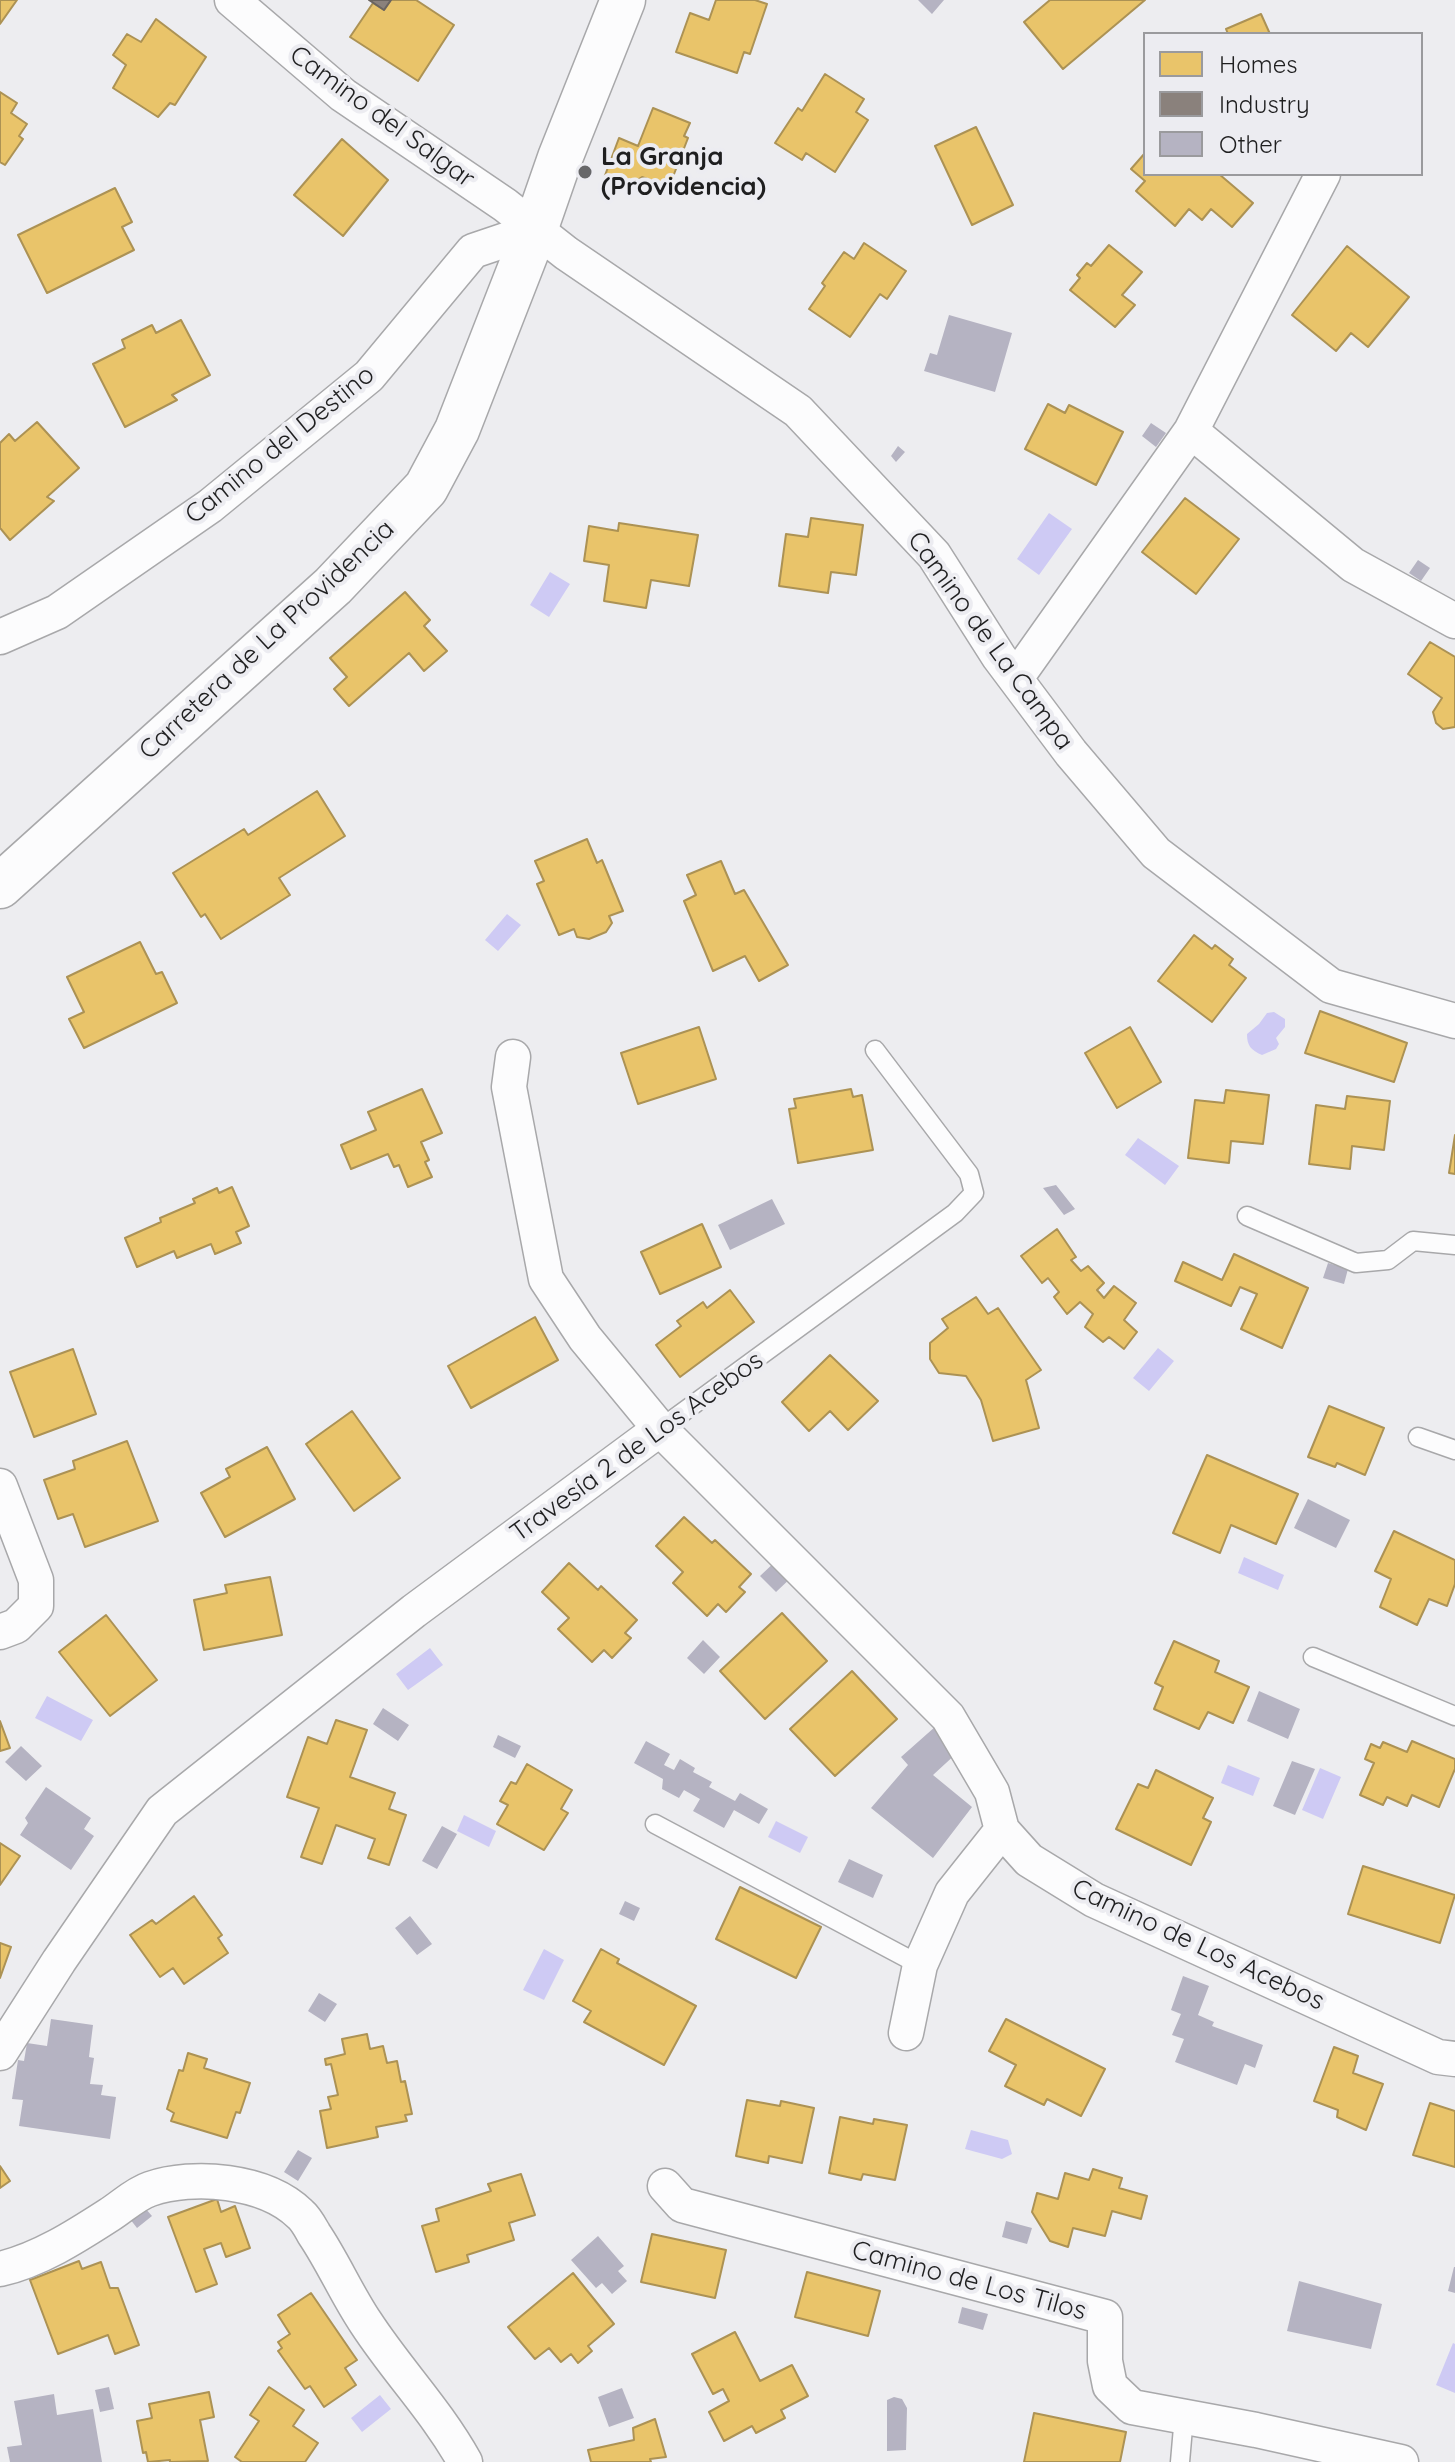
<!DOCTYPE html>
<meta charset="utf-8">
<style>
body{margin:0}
#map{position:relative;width:1455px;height:2462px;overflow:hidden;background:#ededf0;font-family:Quicksand,sans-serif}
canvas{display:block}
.legend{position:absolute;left:1143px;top:32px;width:280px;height:144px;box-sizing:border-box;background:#ececf1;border:2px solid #9a9a9d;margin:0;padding:10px 14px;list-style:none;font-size:24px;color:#1f1f20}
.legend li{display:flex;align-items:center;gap:16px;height:40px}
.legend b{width:40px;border:2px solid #9a9a9d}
</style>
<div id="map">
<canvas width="1455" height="2462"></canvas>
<ul class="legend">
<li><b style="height:22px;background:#e9c46a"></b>Homes</li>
<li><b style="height:22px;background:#8a817c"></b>Industry</li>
<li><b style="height:22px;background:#b5b3c2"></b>Other</li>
</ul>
</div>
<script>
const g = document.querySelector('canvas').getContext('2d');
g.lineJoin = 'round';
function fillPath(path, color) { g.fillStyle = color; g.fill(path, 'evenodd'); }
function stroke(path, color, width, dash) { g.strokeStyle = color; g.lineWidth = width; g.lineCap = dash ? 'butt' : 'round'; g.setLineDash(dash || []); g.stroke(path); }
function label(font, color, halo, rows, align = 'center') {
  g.font = font + ' Quicksand,sans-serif'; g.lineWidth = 8; g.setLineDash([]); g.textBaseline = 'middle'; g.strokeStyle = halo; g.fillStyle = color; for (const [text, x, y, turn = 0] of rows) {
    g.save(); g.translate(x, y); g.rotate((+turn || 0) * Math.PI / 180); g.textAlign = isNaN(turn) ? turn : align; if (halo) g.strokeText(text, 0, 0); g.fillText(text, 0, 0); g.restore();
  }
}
fillPath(new Path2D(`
 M 1049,513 L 1072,529 L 1039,575 L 1017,559 Z
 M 550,572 L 570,584 L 549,617 L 530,605 Z
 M 507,914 L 521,925 L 498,951 L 485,940 Z
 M 1274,1012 L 1285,1019 L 1285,1027 L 1276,1038 L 1279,1044 L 1276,1049 L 1262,1055 C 1251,1050 1247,1046 1247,1034 L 1259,1024 L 1267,1013 Z
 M 1138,1138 L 1179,1166 L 1165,1185 L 1125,1155 Z
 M 1158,1348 L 1174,1361 L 1149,1391 L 1133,1378 Z
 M 1244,1557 L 1284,1575 L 1278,1590 L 1238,1573 Z
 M 430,1648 L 443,1665 L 408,1690 L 396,1674 Z
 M 47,1696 L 93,1720 L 81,1741 L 35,1718 Z
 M 1228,1765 L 1260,1778 L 1253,1796 L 1221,1783 Z
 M 1320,1768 L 1341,1777 L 1323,1819 L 1302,1810 Z
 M 464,1815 L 496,1831 L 489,1847 L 457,1831 Z
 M 776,1821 L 808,1837 L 800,1853 L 768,1837 Z
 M 544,1949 L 564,1960 L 544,2000 L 523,1990 Z
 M 971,2130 L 1008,2140 L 1012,2154 L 1002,2159 L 965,2149 Z
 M 1453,2343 L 1455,2344 L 1455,2393 L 1436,2385 Z
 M 380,2395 L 391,2409 L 362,2432 L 351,2418 Z`), '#cecaf4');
const homes = new Path2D(`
 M 0,0 L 17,0 L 0,24 Z
 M 391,0 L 416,0 L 454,25 L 418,81 L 350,37 L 373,3 L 384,10 Z
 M 716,0 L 755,0 L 767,4 L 750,54 L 744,52 L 737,73 L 676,52 L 690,13 L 709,20 Z
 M 1050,0 L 1145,0 L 1063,69 L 1024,22 Z
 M 1261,14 L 1270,34 L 1228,34 L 1226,29 Z
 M 156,19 L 206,57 L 175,105 L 170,103 L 158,117 L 113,88 L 126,65 L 113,55 L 127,34 L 141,42 Z
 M 825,74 L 864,99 L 856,112 L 868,120 L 835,172 L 806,153 L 802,160 L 775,143 L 798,108 L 802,111 Z
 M 0,92 L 17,103 L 11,113 L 27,124 L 19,136 L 23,139 L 5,165 L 0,162 Z
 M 653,108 L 690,123 L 684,136 L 688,138 L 669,187 L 642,177 L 627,187 L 604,178 L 619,138 L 638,146 Z
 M 976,127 L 1013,205 L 972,225 L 935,146 Z
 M 342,139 L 388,180 L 343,236 L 294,195 Z
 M 1145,153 L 1145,174 L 1219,174 L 1253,203 L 1232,227 L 1211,209 L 1202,220 L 1189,209 L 1175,226 L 1136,191 L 1145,181 L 1131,169 Z
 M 115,188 L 132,222 L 122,227 L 134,250 L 47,293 L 18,235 Z
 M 864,243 L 906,271 L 887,299 L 880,294 L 850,337 L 809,309 L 825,286 L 822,283 L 844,252 L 854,259 Z
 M 1109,245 L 1142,272 L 1122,295 L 1135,305 L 1115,327 L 1070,290 L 1080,278 L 1077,275 L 1087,263 L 1091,266 Z
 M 1347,246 L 1409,297 L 1368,347 L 1351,333 L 1336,351 L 1292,315 Z
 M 181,320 L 210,375 L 172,395 L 177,400 L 125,427 L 93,364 L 125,348 L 122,340 L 152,325 L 156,333 Z
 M 1048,404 L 1065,413 L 1069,405 L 1123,432 L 1096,485 L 1025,449 Z
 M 37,422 L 79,468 L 47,497 L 54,501 L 10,540 L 0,528 L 0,443 L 9,434 L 15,441 Z
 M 1185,498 L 1239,539 L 1196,594 L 1142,552 Z
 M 811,518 L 863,525 L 856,575 L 831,572 L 828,593 L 779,586 L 786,534 L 808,537 Z
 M 619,523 L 698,535 L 689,586 L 651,580 L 646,608 L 604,601 L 609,565 L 584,561 L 589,526 L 618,531 Z
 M 405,592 L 430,620 L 424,626 L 447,651 L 424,671 L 409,653 L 349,706 L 334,689 L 347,677 L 330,658 Z
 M 1430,642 L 1455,657 L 1455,727 L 1443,729 L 1436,723 L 1433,712 L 1442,698 L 1408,674 Z
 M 317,791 L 345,836 L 279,878 L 290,895 L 221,939 L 205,914 L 201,917 L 173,873 L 244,829 L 248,835 Z
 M 587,839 L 597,863 L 602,860 L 623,911 L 609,916 L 612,923 L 606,932 L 589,939 L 577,937 L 574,929 L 559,935 L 537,884 L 544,881 L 535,861 Z
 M 721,861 L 735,894 L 744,890 L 788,965 L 759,981 L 745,956 L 713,971 L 684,901 L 696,895 L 687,875 Z
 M 1194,935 L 1212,949 L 1215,945 L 1233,959 L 1229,965 L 1246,978 L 1212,1022 L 1158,981 Z
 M 140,942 L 156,974 L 162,972 L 177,1003 L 84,1048 L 69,1019 L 84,1012 L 67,977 Z
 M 1320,1011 L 1407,1043 L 1394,1082 L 1305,1053 Z
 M 699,1027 L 716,1079 L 638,1104 L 621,1053 Z
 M 1130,1027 L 1161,1082 L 1117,1108 L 1085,1053 Z
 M 422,1089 L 442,1133 L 421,1142 L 429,1160 L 425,1162 L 432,1177 L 408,1187 L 399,1165 L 394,1167 L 388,1154 L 351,1169 L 341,1145 L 376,1130 L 368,1112 Z
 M 851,1089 L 853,1097 L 862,1095 L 873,1150 L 798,1163 L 789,1109 L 796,1108 L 794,1099 Z
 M 1226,1090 L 1269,1095 L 1263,1144 L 1231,1141 L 1229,1163 L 1188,1158 L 1195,1100 L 1224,1103 Z
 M 1347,1096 L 1390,1101 L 1384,1150 L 1352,1146 L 1350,1169 L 1309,1164 L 1316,1105 L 1345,1109 Z
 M 1455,1135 L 1455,1174 L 1449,1173 Z
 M 232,1187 L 249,1226 L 236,1232 L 241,1243 L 215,1254 L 211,1244 L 177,1258 L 174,1251 L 137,1267 L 125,1238 L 161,1222 L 160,1218 L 195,1203 L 193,1199 L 217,1188 L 219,1193 Z
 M 702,1224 L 721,1267 L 660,1294 L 641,1252 Z
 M 1057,1229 L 1076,1257 L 1071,1260 L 1081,1271 L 1088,1266 L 1104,1283 L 1097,1290 L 1104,1298 L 1114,1286 L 1136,1303 L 1124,1320 L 1137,1332 L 1124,1349 L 1109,1337 L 1103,1342 L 1085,1327 L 1093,1314 L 1080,1302 L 1067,1314 L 1054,1297 L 1059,1292 L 1048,1278 L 1042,1283 L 1021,1256 Z
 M 1234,1254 L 1308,1288 L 1282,1348 L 1241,1329 L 1257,1294 L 1240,1287 L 1231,1306 L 1175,1281 L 1183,1262 L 1222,1280 Z
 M 730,1290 L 754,1322 L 680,1377 L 656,1345 L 681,1326 L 677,1321 L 703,1302 L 707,1308 Z
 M 976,1297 L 988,1314 L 998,1308 L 1041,1370 L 1026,1380 L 1039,1428 L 993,1441 L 981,1400 L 966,1376 L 939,1373 L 930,1359 L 930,1343 L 948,1328 L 942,1319 Z
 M 535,1317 L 558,1360 L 471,1408 L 448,1366 Z
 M 73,1349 L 96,1414 L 34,1437 L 10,1372 Z
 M 830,1355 L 878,1401 L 848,1430 L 830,1411 L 809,1431 L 782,1402 Z
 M 1329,1406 L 1384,1428 L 1365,1475 L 1337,1463 L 1335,1467 L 1308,1457 Z
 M 352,1411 L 400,1478 L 354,1511 L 306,1444 Z
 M 127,1441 L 158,1521 L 85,1547 L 73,1514 L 58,1519 L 44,1480 L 75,1469 L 73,1461 Z
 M 267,1447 L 295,1499 L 225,1537 L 201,1493 L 230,1477 L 226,1469 Z
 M 1207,1455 L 1298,1494 L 1276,1544 L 1231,1525 L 1220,1553 L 1173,1533 Z
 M 684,1517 L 712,1543 L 715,1540 L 751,1574 L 739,1587 L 745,1592 L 726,1612 L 718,1604 L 707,1616 L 673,1583 L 683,1572 L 656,1546 Z
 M 1394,1531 L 1455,1560 L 1455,1584 L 1447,1606 L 1429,1599 L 1417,1625 L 1380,1607 L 1391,1579 L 1375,1571 Z
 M 569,1563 L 598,1590 L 601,1586 L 637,1620 L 625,1633 L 631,1638 L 612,1658 L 604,1650 L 592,1662 L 558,1629 L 569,1618 L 542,1592 Z
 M 270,1577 L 282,1635 L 204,1650 L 194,1600 L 227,1593 L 225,1585 Z
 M 782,1613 L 827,1661 L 765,1719 L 720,1671 Z
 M 106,1615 L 157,1680 L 110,1716 L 59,1652 Z
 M 1174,1641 L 1219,1661 L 1215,1672 L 1249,1687 L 1233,1723 L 1208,1712 L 1199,1729 L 1154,1709 L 1163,1687 L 1155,1683 Z
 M 852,1671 L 897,1719 L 835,1776 L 790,1729 Z
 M 336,1720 L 367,1730 L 350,1777 L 395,1793 L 389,1809 L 406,1815 L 389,1865 L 368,1858 L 375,1839 L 336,1825 L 322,1864 L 301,1857 L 319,1808 L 287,1797 L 308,1737 L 327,1744 Z
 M 0,1721 L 10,1748 L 0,1751 Z
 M 1412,1741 L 1455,1759 L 1455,1769 L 1439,1807 L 1412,1795 L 1407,1806 L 1387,1797 L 1383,1805 L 1360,1795 L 1374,1763 L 1365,1759 L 1371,1744 L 1380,1748 L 1383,1742 L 1407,1752 Z
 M 527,1764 L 572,1790 L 561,1809 L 568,1813 L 544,1850 L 497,1824 L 508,1805 L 500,1801 L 511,1782 L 516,1784 Z
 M 1156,1770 L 1213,1798 L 1203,1818 L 1211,1822 L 1191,1865 L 1116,1829 L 1138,1784 L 1148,1788 Z
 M 0,1843 L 20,1856 L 0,1885 Z
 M 1363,1866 L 1455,1895 L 1440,1943 L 1348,1914 Z
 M 740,1887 L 821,1927 L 796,1978 L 716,1939 Z
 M 194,1896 L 222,1935 L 218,1938 L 228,1953 L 184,1984 L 173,1968 L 160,1977 L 130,1935 L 152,1920 L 156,1924 Z
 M 0,1943 L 11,1947 L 0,1978 Z
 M 601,1949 L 619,1959 L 617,1963 L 696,2006 L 664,2065 L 584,2022 L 591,2011 L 573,2001 Z
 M 1006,2019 L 1105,2069 L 1081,2116 L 1047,2099 L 1044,2105 L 1005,2086 L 1016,2065 L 989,2051 Z
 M 367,2034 L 370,2049 L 383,2046 L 387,2063 L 397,2061 L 401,2082 L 405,2081 L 412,2114 L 405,2115 L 407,2121 L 376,2127 L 378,2137 L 327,2148 L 320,2111 L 331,2109 L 328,2097 L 338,2095 L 331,2064 L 326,2065 L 325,2059 L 345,2054 L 342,2039 Z
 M 1334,2047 L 1358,2056 L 1353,2073 L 1383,2084 L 1366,2130 L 1337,2117 L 1338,2110 L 1314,2101 Z
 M 188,2053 L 207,2059 L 204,2068 L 250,2083 L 240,2113 L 236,2112 L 227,2138 L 171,2121 L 174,2113 L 167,2109 L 179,2070 L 183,2071 Z
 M 747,2100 L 780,2106 L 781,2101 L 814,2108 L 802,2163 L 769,2156 L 768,2163 L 736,2156 Z
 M 1430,2103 L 1455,2111 L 1455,2167 L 1413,2155 Z
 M 840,2117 L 873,2124 L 874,2119 L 907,2125 L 895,2180 L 863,2174 L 861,2180 L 829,2173 Z
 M 0,2166 L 10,2181 L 0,2188 Z
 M 1093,2169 L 1122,2178 L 1119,2188 L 1147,2196 L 1141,2219 L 1112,2211 L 1105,2236 L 1073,2228 L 1068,2247 L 1050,2241 L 1032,2212 L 1037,2193 L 1058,2199 L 1065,2173 L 1089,2180 Z
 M 521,2174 L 535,2215 L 509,2223 L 514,2240 L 467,2255 L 469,2262 L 436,2272 L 422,2226 L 439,2221 L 436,2209 L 491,2191 L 488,2184 Z
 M 217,2199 L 221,2212 L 235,2206 L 250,2248 L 226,2257 L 221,2243 L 204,2249 L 217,2284 L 196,2292 L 168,2217 Z
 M 652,2234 L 726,2250 L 715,2298 L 641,2282 Z
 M 79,2261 L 82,2269 L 101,2262 L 110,2288 L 118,2288 L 139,2345 L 115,2354 L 108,2335 L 58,2354 L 30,2280 Z
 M 807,2272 L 880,2291 L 868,2336 L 795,2317 Z
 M 573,2273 L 614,2324 L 588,2346 L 592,2351 L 578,2363 L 571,2354 L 561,2362 L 549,2348 L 535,2359 L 508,2327 Z
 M 311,2293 L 357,2360 L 345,2368 L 356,2385 L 324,2407 L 310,2386 L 305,2389 L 278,2351 L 282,2348 L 278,2342 L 290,2334 L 278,2315 Z
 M 735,2332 L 760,2381 L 792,2365 L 808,2396 L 781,2410 L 785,2418 L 756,2433 L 752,2426 L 724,2441 L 709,2412 L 729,2401 L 723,2389 L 713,2394 L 692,2354 Z
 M 269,2387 L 304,2410 L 293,2426 L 318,2443 L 305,2462 L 242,2462 L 235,2457 L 259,2421 L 250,2415 Z
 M 209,2392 L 214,2417 L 200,2420 L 208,2461 L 170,2462 L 170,2460 L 148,2462 L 146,2452 L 143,2453 L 137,2421 L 152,2418 L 149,2404 Z
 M 1034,2413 L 1126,2432 L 1120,2462 L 1024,2462 Z
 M 655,2419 L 666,2457 L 650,2459 L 651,2462 L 591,2462 L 588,2450 L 634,2440 L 633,2428 Z`);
fillPath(homes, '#e9c46a');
stroke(homes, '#ac9254', 2);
const industry = new Path2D(`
 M 369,0 L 391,0 L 384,10 Z`);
fillPath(industry, '#8a817c');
stroke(industry, '#6a6460', 2);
fillPath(new Path2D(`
 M 918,0 L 944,0 L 932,14 Z
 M 949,315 L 1012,333 L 995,392 L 924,371 L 930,353 L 937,355 Z
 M 1151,423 L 1166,433 L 1156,447 L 1142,436 Z
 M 898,446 L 905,452 L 896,462 L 891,456 Z
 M 1418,560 L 1430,568 L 1421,581 L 1409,573 Z
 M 1056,1185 L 1075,1209 L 1064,1215 L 1043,1188 Z
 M 772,1199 L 785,1224 L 730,1250 L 718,1225 Z
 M 1328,1263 L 1348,1269 L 1344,1284 L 1323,1278 Z
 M 1308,1499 L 1350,1520 L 1336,1548 L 1294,1528 Z
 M 778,1559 L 794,1575 L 776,1592 L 760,1576 Z
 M 703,1640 L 720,1657 L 704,1674 L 687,1658 Z
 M 1259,1691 L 1300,1709 L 1288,1739 L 1247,1721 Z
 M 383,1708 L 409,1725 L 398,1741 L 373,1724 Z
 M 936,1726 L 958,1752 L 933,1775 L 972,1807 L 933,1858 L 871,1808 L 908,1765 L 901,1757 Z
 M 498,1735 L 521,1746 L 515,1758 L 493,1747 Z
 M 646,1741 L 670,1754 L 664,1765 L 674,1770 L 680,1759 L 695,1768 L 693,1772 L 712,1782 L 709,1787 L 735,1801 L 740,1793 L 768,1809 L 759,1824 L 734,1810 L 724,1828 L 693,1811 L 700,1799 L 684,1790 L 679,1798 L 662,1789 L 663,1779 L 634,1763 Z
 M 21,1746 L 42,1766 L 26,1781 L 5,1762 Z
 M 1292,1761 L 1315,1769 L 1295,1815 L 1273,1806 Z
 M 46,1787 L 91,1818 L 84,1829 L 94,1836 L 71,1870 L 20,1835 L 28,1823 L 25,1818 Z
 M 442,1826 L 457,1834 L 437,1869 L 422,1861 Z
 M 849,1859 L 883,1875 L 873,1898 L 838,1882 Z
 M 625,1901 L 640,1908 L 634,1921 L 619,1914 Z
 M 410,1916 L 432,1944 L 417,1955 L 395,1928 Z
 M 1183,1976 L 1209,1986 L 1198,2015 L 1214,2022 L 1212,2026 L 1263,2045 L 1255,2068 L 1245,2064 L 1237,2085 L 1175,2062 L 1184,2039 L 1172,2035 L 1181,2014 L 1171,2010 Z
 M 319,1993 L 337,2004 L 325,2022 L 308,2011 Z
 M 51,2019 L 93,2025 L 89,2057 L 94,2058 L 90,2084 L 103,2085 L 101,2095 L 116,2097 L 110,2139 L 19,2126 L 23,2100 L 12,2099 L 18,2060 L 24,2061 L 27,2043 L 47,2046 Z
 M 298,2150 L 312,2158 L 298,2181 L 284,2172 Z
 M 145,2208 L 152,2216 L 137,2228 L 130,2219 Z
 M 1006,2221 L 1032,2228 L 1027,2244 L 1002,2237 Z
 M 598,2236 L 624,2266 L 618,2271 L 627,2281 L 612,2294 L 602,2283 L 596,2288 L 571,2260 Z
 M 1454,2267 L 1455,2267 L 1455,2293 L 1448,2291 Z
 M 1299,2281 L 1382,2304 L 1371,2349 L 1287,2331 Z
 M 962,2307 L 988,2314 L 983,2330 L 958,2323 Z
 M 109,2387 L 114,2409 L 100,2412 L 95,2390 Z
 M 622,2388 L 634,2418 L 609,2427 L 598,2397 Z
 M 54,2394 L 57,2415 L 93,2409 L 102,2462 L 10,2462 L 7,2447 L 22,2445 L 14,2401 Z
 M 894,2397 L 902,2399 L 907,2408 L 906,2450 L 887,2451 L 887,2400 Z`), '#b5b3c2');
const service = new Path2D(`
 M 1247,1216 L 1356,1263 L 1388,1260 L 1413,1241 L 1455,1245
 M 660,1429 L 955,1213 L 974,1193 L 969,1174 L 875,1050
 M 1418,1437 L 1455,1450
 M 1313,1657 L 1455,1716
 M 655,1824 L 920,1965
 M 1180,2462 L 1184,2416`);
const minor = new Path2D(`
 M 232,0 L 343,95 L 505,205 L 566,253 L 798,411 L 934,555 L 999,657 L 1071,753 L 1156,853 L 1331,986 L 1455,1021
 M 1323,174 L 1191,431 L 1353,565 L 1455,621
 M 0,637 L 57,612 L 210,506 L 369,376 L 473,251 L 535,230
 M 1016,678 L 1191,431
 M 513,1057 L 509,1087 L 546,1279 L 585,1338 L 660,1429 L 948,1717 L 992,1792 L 1002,1830 L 1029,1860 L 1094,1900 L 1438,2057 L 1455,2059
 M 0,1486 L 36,1580 L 36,1606 L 16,1626 L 0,1632
 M 906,2033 L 920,1965 L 952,1893 L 1002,1830
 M 0,2053 L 59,1961 L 162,1811 L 414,1611 L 660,1429
 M 665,2186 L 682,2205 L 1105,2317 L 1105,2361 L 1110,2386 L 1132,2407 L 1256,2430 L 1401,2462
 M 0,2269 C 39,2260 75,2237 109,2215 C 122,2207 135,2194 150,2189 C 193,2174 265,2180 300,2214 C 306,2219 310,2227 314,2234 C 333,2262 347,2295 366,2323 C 398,2372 436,2410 465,2462`);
const tertiary = new Path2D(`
 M 0,886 L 333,586 L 426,488 L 457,430 L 535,230 L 560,158 L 623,0`);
stroke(service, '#a8a8aa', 21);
stroke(minor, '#a8a8aa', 37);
stroke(tertiary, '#a8a8aa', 47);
stroke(service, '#fcfcfd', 18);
stroke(minor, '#fcfcfd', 34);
stroke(tertiary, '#fcfcfd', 44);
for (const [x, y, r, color] of [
 [585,172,8,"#676769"]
]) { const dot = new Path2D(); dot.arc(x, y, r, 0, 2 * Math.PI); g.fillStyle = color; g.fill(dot); stroke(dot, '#ececf1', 3); }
label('26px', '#1f1f20', '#ececf1', [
 ["Camino del Salgar",382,117,36],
 ["Camino del Destino",280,445,-39],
 ["Carretera de La Providencia",267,640,-43],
 ["Camino de La Campa",990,641,54],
 ["Travesía 2 de Los Acebos",637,1447,-36],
 ["Camino de Los Acebos",1198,1945,25],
 ["Camino de Los Tilos",969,2281,15]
]);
label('bold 26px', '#1f1f20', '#ececf1', [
 ["La Granja",601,157],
 ["(Providencia)",601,187]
], 'left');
</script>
